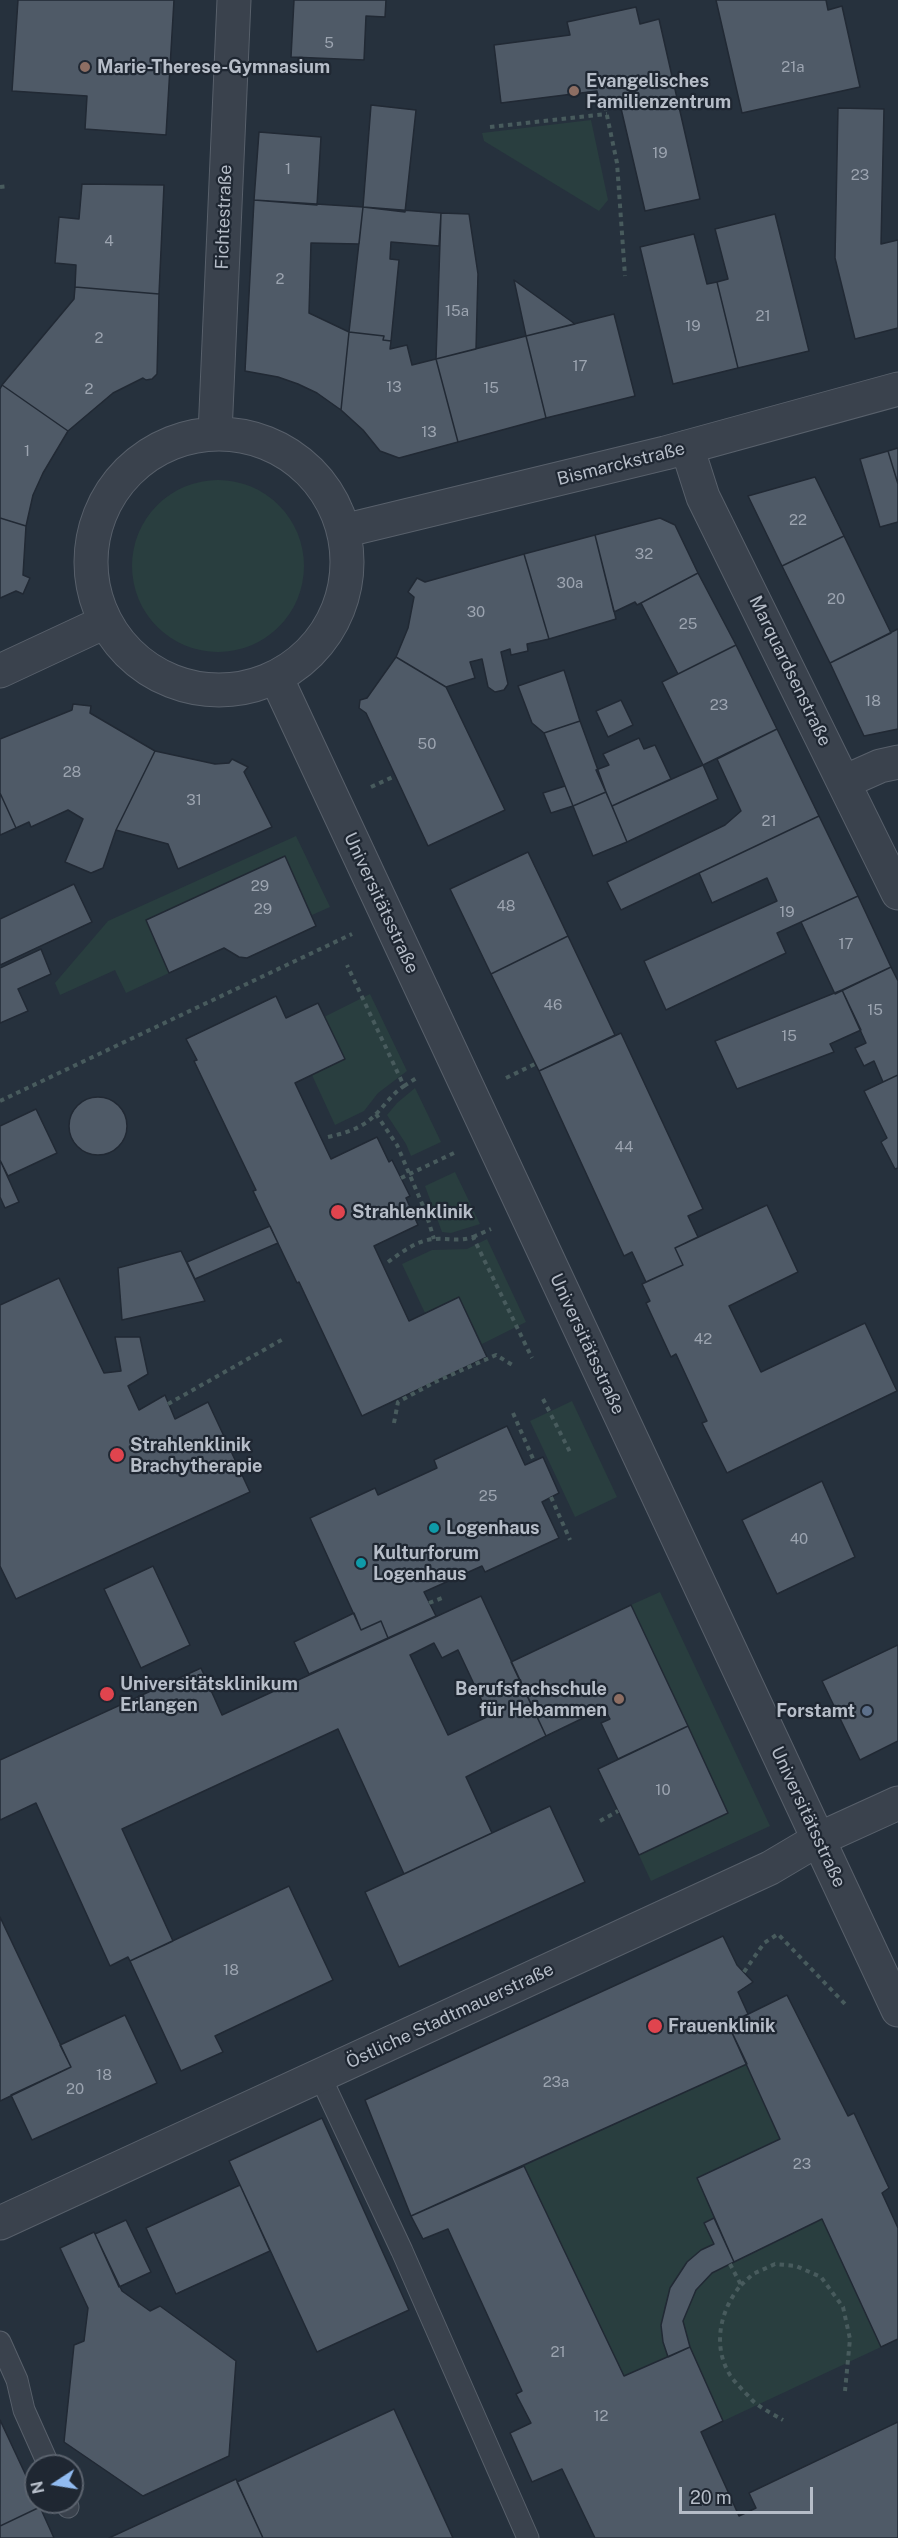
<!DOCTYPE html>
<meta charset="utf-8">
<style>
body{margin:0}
#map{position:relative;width:898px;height:2538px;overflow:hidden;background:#26313d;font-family:"Public Sans",sans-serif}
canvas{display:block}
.north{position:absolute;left:24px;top:2454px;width:60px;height:60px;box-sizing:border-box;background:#1f2732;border:2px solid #5b636e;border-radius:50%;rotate:258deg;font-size:16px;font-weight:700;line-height:24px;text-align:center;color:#b6bdc8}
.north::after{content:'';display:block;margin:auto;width:21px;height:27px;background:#91bbf1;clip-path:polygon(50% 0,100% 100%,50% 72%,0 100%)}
.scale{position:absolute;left:679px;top:2487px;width:134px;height:27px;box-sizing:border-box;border:3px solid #b6bdc8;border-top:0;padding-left:8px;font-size:18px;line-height:21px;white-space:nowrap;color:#b6bdc8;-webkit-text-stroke:4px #1f2732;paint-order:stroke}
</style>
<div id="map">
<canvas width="898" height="2538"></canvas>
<div class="north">N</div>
<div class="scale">20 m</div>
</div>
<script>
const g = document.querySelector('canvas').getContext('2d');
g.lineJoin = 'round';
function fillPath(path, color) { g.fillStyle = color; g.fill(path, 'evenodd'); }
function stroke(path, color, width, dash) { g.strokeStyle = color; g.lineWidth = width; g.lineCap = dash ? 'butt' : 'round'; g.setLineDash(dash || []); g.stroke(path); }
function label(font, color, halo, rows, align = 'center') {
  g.font = font + ' "Public Sans",sans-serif'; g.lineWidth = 4.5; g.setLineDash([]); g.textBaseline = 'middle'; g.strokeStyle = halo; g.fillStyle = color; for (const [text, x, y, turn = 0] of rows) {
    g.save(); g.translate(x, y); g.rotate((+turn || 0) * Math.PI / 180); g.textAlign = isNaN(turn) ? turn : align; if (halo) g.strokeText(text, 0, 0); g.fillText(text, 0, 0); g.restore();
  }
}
fillPath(new Path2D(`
 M 591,120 L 608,200 L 599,211 L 484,141 L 482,133 Z
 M132 566a86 86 0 1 1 172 0a86 86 0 1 1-172 0Z
 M 296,836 L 330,907 L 312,915 L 285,857 L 146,920 L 169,973 L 126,993 L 115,970 L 60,995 L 55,983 L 108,921 Z
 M 370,994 L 407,1071 L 378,1093 L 364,1111 L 335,1125 L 312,1075 L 345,1059 L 324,1017 Z
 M 415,1088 L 441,1142 L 411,1156 L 406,1144 L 387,1115 L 397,1103 Z
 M 455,1172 L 480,1224 L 451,1233 L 442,1232 L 425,1186 Z
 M 487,1239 L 526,1322 L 482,1344 L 459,1297 L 425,1313 L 402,1264 L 432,1250 L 467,1249 Z
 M 572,1401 L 617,1497 L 575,1517 L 530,1421 Z
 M 660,1592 L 770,1826 L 651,1881 L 639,1855 L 728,1812 L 631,1605 Z
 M 747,2064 L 780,2139 L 697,2178 L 714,2218 L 704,2223 L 714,2244 C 673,2265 652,2312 668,2357 L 624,2376 L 524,2166 Z
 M 822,2219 L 881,2347 L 723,2421 L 690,2347 L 683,2321 L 696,2290 L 712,2273 Z`), '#293e3f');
const building = new Path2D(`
 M 18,0 L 174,0 L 166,135 L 85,129 L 87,96 L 12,91 Z
 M 294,0 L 386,0 L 385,17 L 366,16 L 364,60 L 291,57 Z
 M 716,0 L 826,0 L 828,10 L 842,6 L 860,87 L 742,113 Z
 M 636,7 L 640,24 L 659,19 L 700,199 L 645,211 L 620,104 L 598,107 L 597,91 L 501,103 L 494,45 L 570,35 L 567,22 Z
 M 371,105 L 416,110 L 405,212 L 363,207 Z
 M 838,108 L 884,109 L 881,244 L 898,240 L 898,328 L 855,339 L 835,258 Z
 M 259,132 L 321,137 L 317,205 L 254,200 Z
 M 82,184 L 164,185 L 159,294 L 75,287 L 76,265 L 55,263 L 59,217 L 79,219 Z
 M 254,200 L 363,207 L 359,244 L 311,243 L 309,313 L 349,332 L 341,410 L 317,393 L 298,384 L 278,377 L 245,371 Z
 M 363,207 L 441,213 L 439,246 L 391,242 L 390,259 L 399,260 L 391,341 L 383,340 L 384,336 L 349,332 Z
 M 441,213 L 469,214 L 478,274 L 476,349 L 436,359 Z
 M 775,214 L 809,351 L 738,368 L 717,282 L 728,279 L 715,229 Z
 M 694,234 L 707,284 L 717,282 L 738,368 L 673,384 L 640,247 Z
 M 514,280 L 575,324 L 526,336 Z
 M 75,287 L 159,294 L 157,374 L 152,379 L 146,380 L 143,378 L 113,393 L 68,431 L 2,385 L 74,299 Z
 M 614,314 L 635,396 L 546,418 L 526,336 Z
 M 349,332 L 384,336 L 383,340 L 391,341 L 390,349 L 407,345 L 412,365 L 436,359 L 458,442 L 399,458 L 380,451 L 363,430 L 341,410 Z
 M 526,336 L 546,418 L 458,442 L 436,359 Z
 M 2,385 L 68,431 L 43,473 L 33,495 L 26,526 L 0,518 L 0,389 Z
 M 898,448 L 898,484 L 888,451 Z
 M 888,451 L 898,484 L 898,522 L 880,527 L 860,459 Z
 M 815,477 L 844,536 L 782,566 L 748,496 Z
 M 0,518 L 26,526 L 23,575 L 30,578 L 23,594 L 16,591 L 0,598 Z
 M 660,518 L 675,525 L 698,573 L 641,603 L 637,605 L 635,602 L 614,612 L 595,535 Z
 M 595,535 L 616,619 L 549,639 L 524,554 Z
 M 844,536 L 891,633 L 830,663 L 782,566 Z
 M 524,554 L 549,639 L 527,644 L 528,651 L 511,655 L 510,649 L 501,652 L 508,684 L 504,690 L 495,692 L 488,687 L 482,659 L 470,662 L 475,678 L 446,687 L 396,657 L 408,628 L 414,597 L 408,592 L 417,578 L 425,582 Z
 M 698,573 L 736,645 L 678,674 L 641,603 Z
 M 898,629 L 898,729 L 864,736 L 830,663 Z
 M 736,645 L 777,729 L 703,765 L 662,682 Z
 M 396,657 L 446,687 L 505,810 L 428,846 L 366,713 L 359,708 L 360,700 L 367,698 Z
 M 564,670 L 580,721 L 544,733 L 532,723 L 518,686 Z
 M 621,700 L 633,725 L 608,737 L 596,711 Z
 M 73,704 L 91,706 L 90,713 L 155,751 L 116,830 L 103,868 L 91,873 L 65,862 L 83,819 L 68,810 L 31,827 L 29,822 L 16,828 L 0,793 L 0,739 L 72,710 Z
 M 580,721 L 606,792 L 573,806 L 544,733 Z
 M 777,729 L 819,816 L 621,910 L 607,882 L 725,825 L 741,811 L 717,759 Z
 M 639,738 L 644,749 L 655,745 L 671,779 L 612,806 L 596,770 L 609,765 L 603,754 Z
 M 155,751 L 215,764 L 229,763 L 232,759 L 248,767 L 244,772 L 272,827 L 178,869 L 168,844 L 116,830 Z
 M 703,765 L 718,799 L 627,842 L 612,806 Z
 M 565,786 L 573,806 L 551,813 L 543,793 Z
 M 606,792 L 627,842 L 593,856 L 573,806 Z
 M 0,793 L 16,828 L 0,835 Z
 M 819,816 L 858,896 L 777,933 L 786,953 L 666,1010 L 644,961 L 777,901 L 767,878 L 712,903 L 699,873 Z
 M 528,852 L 568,936 L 491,974 L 450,889 Z
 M 285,856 L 316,926 L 247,958 L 239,957 L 224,948 L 169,973 L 146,920 Z
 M 74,884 L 92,922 L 0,965 L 0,919 Z
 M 858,896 L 891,967 L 835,994 L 801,922 Z
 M 568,936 L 615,1035 L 539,1071 L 491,974 Z
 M 41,949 L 51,974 L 18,989 L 28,1011 L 0,1023 L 0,968 Z
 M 891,967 L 898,981 L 898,1075 L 883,1082 L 874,1061 L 864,1066 L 855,1048 L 866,1043 L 842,990 Z
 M 842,990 L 861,1030 L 830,1044 L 834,1052 L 737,1089 L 715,1041 Z
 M 276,996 L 286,1018 L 318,1003 L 345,1059 L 295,1083 L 331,1159 L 377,1137 L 389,1162 L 392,1160 L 410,1196 L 406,1198 L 418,1225 L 374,1246 L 409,1321 L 459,1297 L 487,1357 L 362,1416 L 299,1282 L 297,1283 L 253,1191 L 256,1190 L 194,1061 L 197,1060 L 186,1039 Z
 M 621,1033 L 703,1209 L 688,1216 L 698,1237 L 675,1248 L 683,1265 L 646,1282 L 632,1252 L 624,1256 L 539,1071 Z
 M 898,1075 L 898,1168 L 895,1169 L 881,1142 L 887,1138 L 864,1091 Z
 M69 1126a29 29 0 1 1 58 0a29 29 0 1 1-58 0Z
 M 36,1109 L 57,1153 L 8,1176 L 0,1160 L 0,1126 Z
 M 0,1160 L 19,1202 L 5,1208 L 0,1197 Z
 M 767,1205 L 798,1272 L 729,1306 L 761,1372 L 865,1323 L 897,1391 L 727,1473 L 702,1423 L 707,1421 L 676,1354 L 671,1357 L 646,1303 L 650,1301 L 642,1284 L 683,1265 L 675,1248 Z
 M 270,1226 L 278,1243 L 195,1279 L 187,1262 Z
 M 181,1251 L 205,1301 L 122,1320 L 118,1268 Z
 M 59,1278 L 104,1373 L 121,1371 L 115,1337 L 140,1337 L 148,1374 L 128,1386 L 139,1410 L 165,1395 L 175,1419 L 208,1402 L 250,1492 L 16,1599 L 0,1566 L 0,1305 Z
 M 507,1426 L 525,1465 L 543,1457 L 559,1493 L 542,1502 L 559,1538 L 485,1572 L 482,1566 L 424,1592 L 436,1616 L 388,1638 L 381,1621 L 361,1630 L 310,1518 L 375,1488 L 378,1495 L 437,1468 L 434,1460 Z
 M 822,1481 L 855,1557 L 777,1594 L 742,1520 Z
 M 153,1566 L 190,1645 L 141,1668 L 104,1589 Z
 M 481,1596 L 546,1736 L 466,1777 L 492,1833 L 404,1874 L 338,1729 L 122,1829 L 173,1941 L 130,1961 L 128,1957 L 110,1966 L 36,1803 L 0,1820 L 0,1760 L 201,1668 L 222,1715 ZM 434,1643 L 442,1658 L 458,1650 L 489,1716 L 448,1735 L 410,1655 Z
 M 631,1605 L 688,1726 L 618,1759 L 601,1723 L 610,1719 L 604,1708 L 546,1736 L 511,1662 Z
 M 354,1613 L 361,1630 L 381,1621 L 388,1638 L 309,1674 L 294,1642 Z
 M 898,1645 L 898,1741 L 860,1760 L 822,1681 Z
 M 688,1726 L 728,1813 L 639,1855 L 598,1769 Z
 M 550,1806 L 585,1882 L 399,1967 L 365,1892 Z
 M 289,1886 L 333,1980 L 215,2036 L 223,2052 L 181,2071 L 130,1961 Z
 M 0,1917 L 71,2067 L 0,2101 Z
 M 723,1936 L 737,1965 L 753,1982 L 738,1992 L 748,2014 L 728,2024 L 747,2064 L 411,2216 L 365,2100 Z
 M 787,1995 L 848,2116 L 854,2113 L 889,2188 L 882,2193 L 898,2228 L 898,2339 L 881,2347 L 822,2219 L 734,2262 L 697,2178 L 780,2139 L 728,2024 Z
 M 125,2015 L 157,2083 L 32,2140 L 11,2095 L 71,2067 L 60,2045 Z
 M 322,2118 L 409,2310 L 317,2352 L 229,2161 Z
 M 524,2166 L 624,2376 L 690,2347 L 723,2421 L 701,2432 L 739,2516 L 756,2508 L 749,2493 L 898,2422 L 898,2538 L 595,2538 L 562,2469 L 532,2482 L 510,2433 L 531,2423 L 516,2394 L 522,2391 L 448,2229 L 423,2239 L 411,2216 Z
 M 240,2185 L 270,2251 L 176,2294 L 146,2228 Z
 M 714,2218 L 734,2262 L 712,2273 L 696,2290 L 683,2321 L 690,2347 L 668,2357 L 663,2342 L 661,2325 L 670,2288 L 687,2262 L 701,2250 L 714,2244 L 704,2223 Z
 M 126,2220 L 151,2272 L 119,2287 L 95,2234 Z
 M 94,2232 L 122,2291 L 150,2311 L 160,2306 L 236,2361 L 229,2456 L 143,2496 L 64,2442 L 74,2345 L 84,2341 L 88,2308 L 60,2248 Z
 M 394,2409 L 453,2538 L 263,2538 L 237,2482 Z
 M 0,2420 L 36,2497 L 36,2502 L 40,2507 L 0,2526 Z
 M 236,2479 L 263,2538 L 109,2538 Z
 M 40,2507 L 54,2538 L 0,2538 L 0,2526 Z`);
fillPath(building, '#4f5a67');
stroke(building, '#212934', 1.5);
const service = new Path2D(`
 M 320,2076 L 402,2251 L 528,2538
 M 0,2342 L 17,2380 L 24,2410 L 49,2466
 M 66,2502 L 68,2507`);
const minor = new Path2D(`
 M91 562a128 128 0 1 1 256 0a128 128 0 1 1-256 0Z
 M 215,434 L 234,0
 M 687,447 L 703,497 L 898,893
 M 343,531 L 665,453 L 898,389
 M 0,671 L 105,622
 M 276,677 L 898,2010
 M 844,782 L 880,766 L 898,762
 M 0,2223 L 770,1868 L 819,1839 L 898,1803`);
stroke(service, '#58606b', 23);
stroke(minor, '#58606b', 35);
stroke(new Path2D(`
 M 605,106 L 617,163 L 625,276
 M 490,127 L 607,114
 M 0,187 L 9,186
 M 371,787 L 395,776
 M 506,1078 L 535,1064
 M 404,1086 L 418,1077
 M 0,1101 L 352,934
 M 376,1114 L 397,1145 L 426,1213 L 434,1239
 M 328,1137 C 346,1133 363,1128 376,1114 C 386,1104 392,1094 404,1086 L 347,965
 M 401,1178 L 454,1153
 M 473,1237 L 491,1229
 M 388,1262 C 402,1252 417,1240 435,1239 C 448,1238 459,1242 473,1237 L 532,1358
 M 543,1399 L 570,1452
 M 168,1404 L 285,1338
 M 513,1413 L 534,1461
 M 394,1423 L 398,1402 L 435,1382 L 496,1355 L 514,1366
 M 551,1497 L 570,1540
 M 429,1603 L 442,1598
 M 600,1821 L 618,1811
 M 744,1972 L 764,1943 L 778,1934 L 847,2006
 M 730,2264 L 741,2285 C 720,2310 712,2346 730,2375 C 736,2384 745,2392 752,2400 C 760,2408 773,2414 783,2420
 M 741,2285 L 753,2274 L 775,2264 L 796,2266 L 821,2277 L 843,2307 L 850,2339 L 845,2391`), '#485b5d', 4, [4.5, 4.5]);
stroke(service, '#3a424d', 21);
stroke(minor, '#3a424d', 33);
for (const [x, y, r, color] of [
 [85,67,6,"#8d6e63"],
 [574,91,6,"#8d6e63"],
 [338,1212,8,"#e0444e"],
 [117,1455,8,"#e0444e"],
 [434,1528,6,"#0f9aa8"],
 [361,1563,6,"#0f9aa8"],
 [107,1694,8,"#e0444e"],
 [619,1699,6,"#8d6e63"],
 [867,1711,6,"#5c6f8a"],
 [655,2026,8,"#e0444e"]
]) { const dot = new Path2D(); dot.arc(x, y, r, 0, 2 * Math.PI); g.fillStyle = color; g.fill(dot); stroke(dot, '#1f2732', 2); }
label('15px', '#9ca4b0', null, [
 ["5",329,43],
 ["21a",793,67],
 ["19",660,153],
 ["1",288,169],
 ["23",860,175],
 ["4",109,241],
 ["2",280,279],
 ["15a",457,311],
 ["21",763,316],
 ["19",693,326],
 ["2",99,338],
 ["17",580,366],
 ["13",394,387],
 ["15",491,388],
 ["2",89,389],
 ["13",429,432],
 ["1",27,451],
 ["22",798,520],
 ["32",644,554],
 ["30a",570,583],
 ["20",836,599],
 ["30",476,612],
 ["25",688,624],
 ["18",873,701],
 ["23",719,705],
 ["50",427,744],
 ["28",72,772],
 ["31",194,800],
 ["21",769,821],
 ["29",260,886],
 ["48",506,906],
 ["29",263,909],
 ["19",787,912],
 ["17",846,944],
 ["46",553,1005],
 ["15",875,1010],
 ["15",789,1036],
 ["44",624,1147],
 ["42",703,1339],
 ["25",488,1496],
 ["40",799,1539],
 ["10",663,1790],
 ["18",231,1970],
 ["18",104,2075],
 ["23a",556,2082],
 ["20",75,2089],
 ["23",802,2164],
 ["21",558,2352],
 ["12",601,2416]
]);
label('bold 18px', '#b6bdc8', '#1f2732', [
 ["Marie-Therese-Gymnasium",97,67],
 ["Evangelisches",586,81],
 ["Familienzentrum",586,102],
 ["Strahlenklinik",352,1212],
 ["Strahlenklinik",130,1445],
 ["Brachytherapie",130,1466],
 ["Logenhaus",446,1528],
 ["Kulturforum",373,1553],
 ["Logenhaus",373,1574],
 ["Universitätsklinikum",120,1684],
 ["Erlangen",120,1705],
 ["Berufsfachschule",607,1689,"right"],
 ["für Hebammen",607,1710,"right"],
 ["Forstamt",855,1711,"right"],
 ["Frauenklinik",668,2026]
], 'left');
label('18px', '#b6bdc8', '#1f2732', [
 ["Fichtestraße",224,217,-88],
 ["Bismarckstraße",621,464,-14],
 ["Marquardsenstraße",790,671,64],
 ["Universitätsstraße",381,903,65],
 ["Universitätsstraße",587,1344,65],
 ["Universitätsstraße",808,1817,65],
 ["Östliche Stadtmauerstraße",450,2016,-25]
]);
</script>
